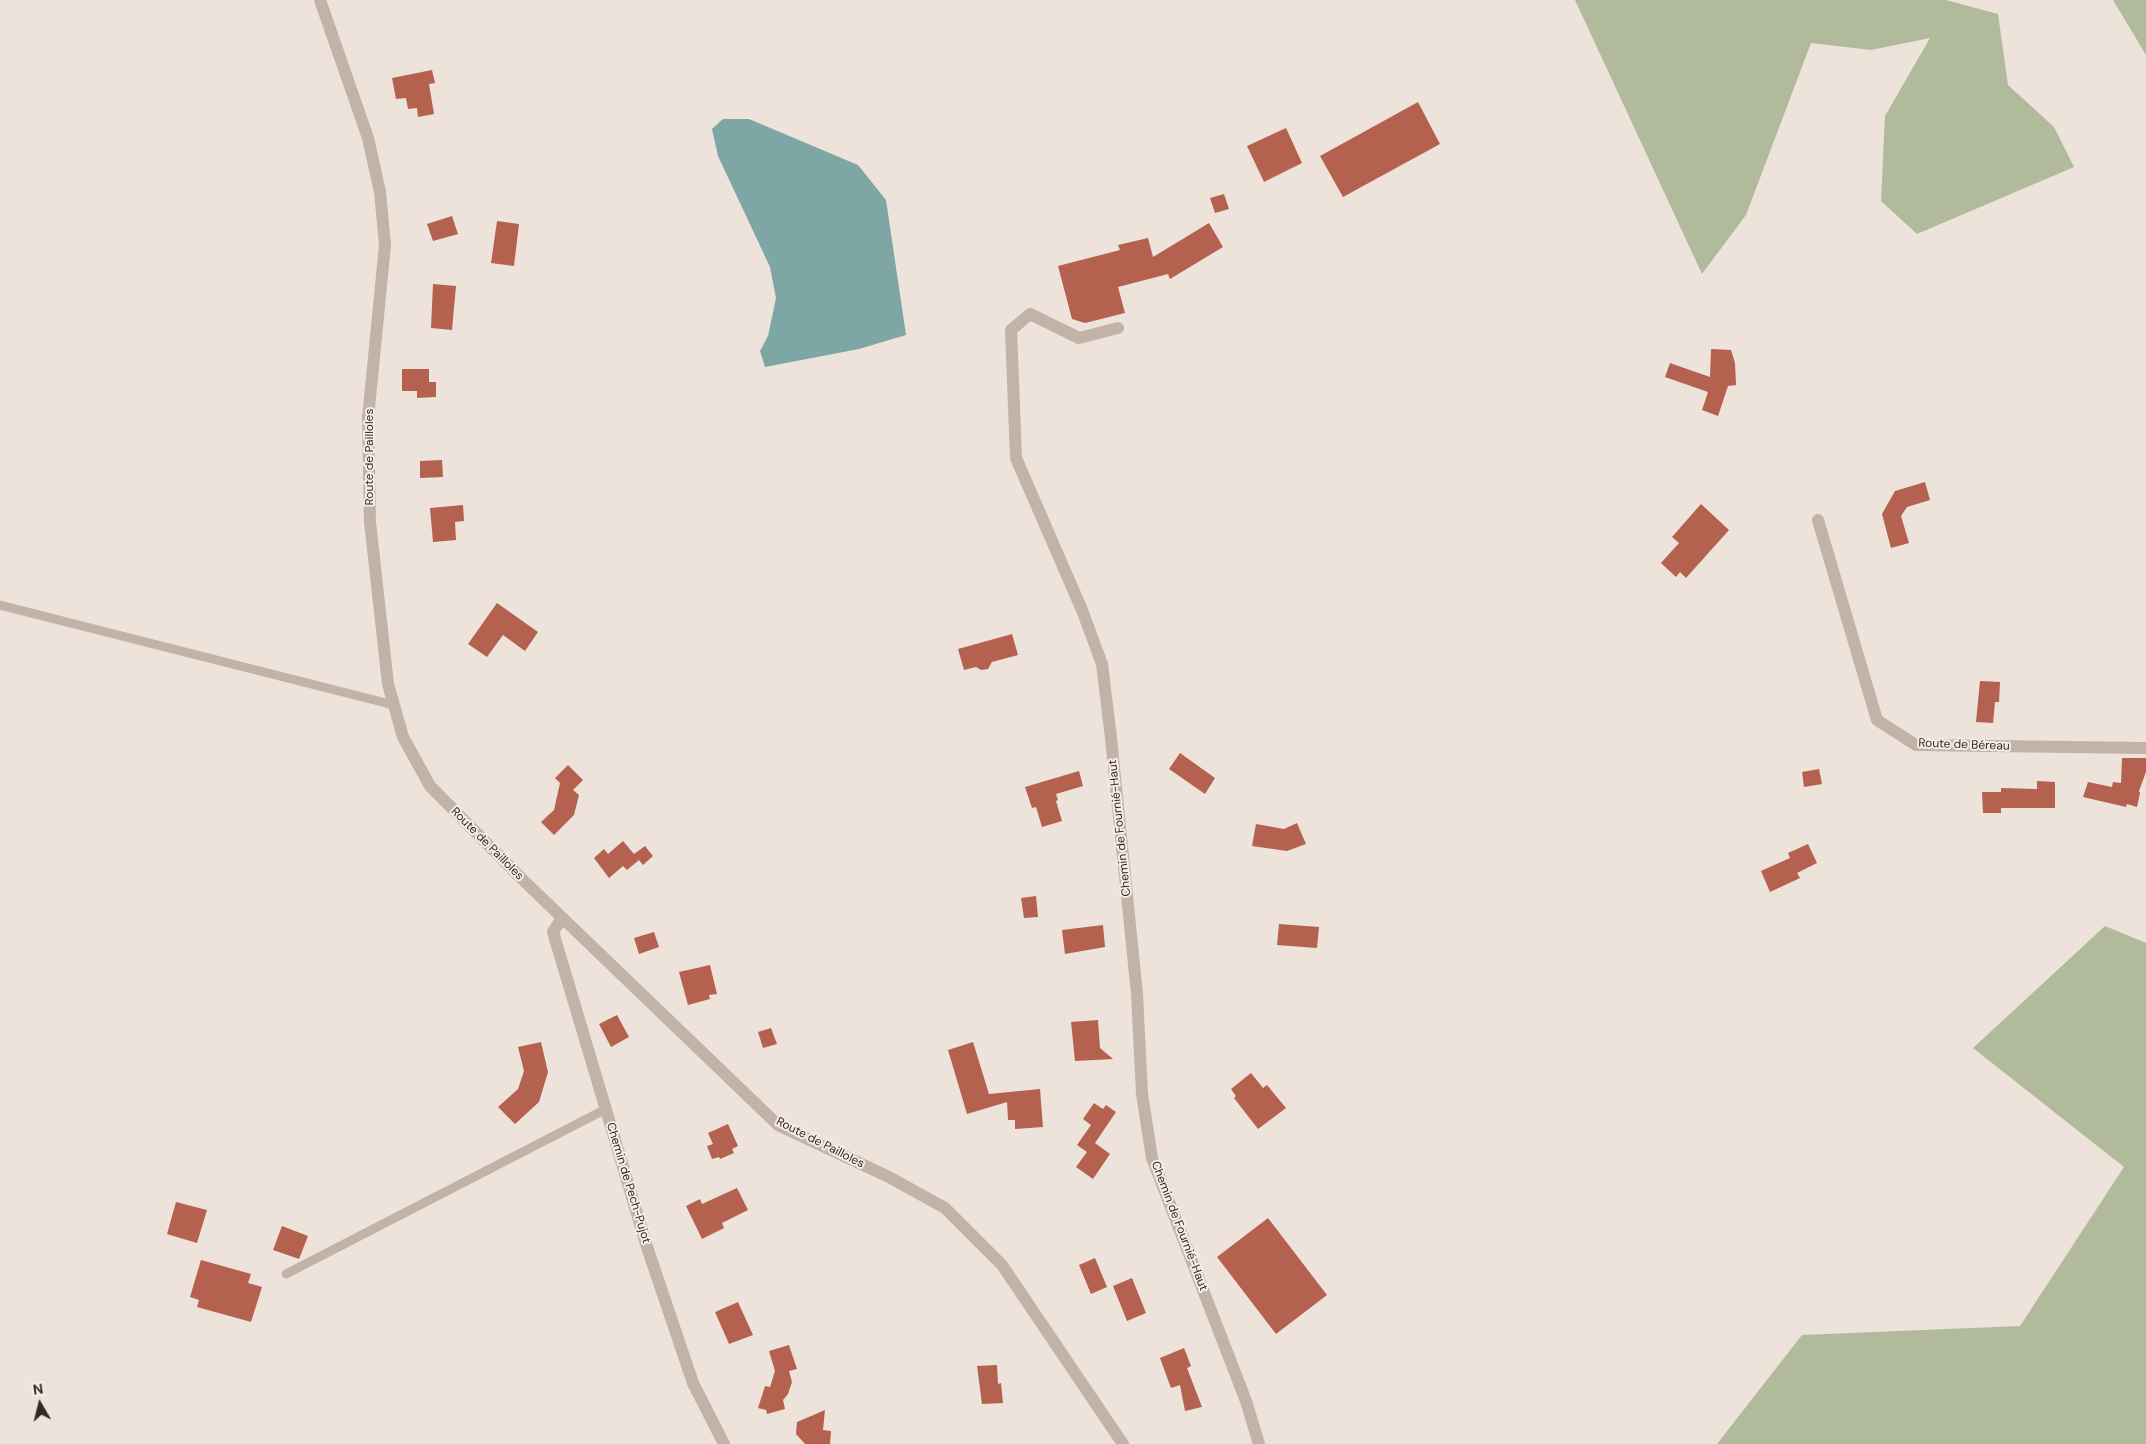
<!DOCTYPE html>
<meta charset="utf-8">
<style>
body{margin:0}
#map{position:relative;width:2146px;height:1444px;overflow:hidden;background:#ede3da;font-family:"DM Sans",sans-serif}
canvas{display:block}
.north{position:absolute;left:15px;top:1379px;width:50px;height:50px;-webkit-text-stroke:4px #f6ede5;paint-order:stroke;rotate:352deg;font-size:14px;font-weight:700;line-height:20px;text-align:center;color:#312927}
.north::after{content:'';display:block;margin:auto;width:18px;height:22px;background:#312927;clip-path:polygon(50% 0,100% 100%,50% 72%,0 100%)}
</style>
<div id="map">
<canvas width="2146" height="1444"></canvas>
<div class="north">N</div>
</div>
<script>
const g = document.querySelector('canvas').getContext('2d');
g.lineJoin = 'round';
function fillPath(path, color) { g.fillStyle = color; g.fill(path, 'evenodd'); }
function stroke(path, color, width, dash) { g.strokeStyle = color; g.lineWidth = width; g.lineCap = dash ? 'butt' : 'round'; g.setLineDash(dash || []); g.stroke(path); }
function label(font, color, halo, rows, align = 'center') {
  g.font = font + ' "DM Sans",sans-serif'; g.lineWidth = 4; g.setLineDash([]); g.textBaseline = 'middle'; g.strokeStyle = halo; g.fillStyle = color; for (const [text, x, y, turn = 0] of rows) {
    g.save(); g.translate(x, y); g.rotate((+turn || 0) * Math.PI / 180); g.textAlign = isNaN(turn) ? turn : align; if (halo) g.strokeText(text, 0, 0); g.fillText(text, 0, 0); g.restore();
  }
}
fillPath(new Path2D(`
 M 1575,0 L 1946,0 L 1998,14 L 2008,85 L 2054,127 L 2074,167 L 1917,234 L 1881,201 L 1885,116 L 1930,38 L 1871,50 L 1811,43 L 1746,215 L 1702,274 Z
 M 2113,0 L 2146,0 L 2146,55 Z
 M 2105,926 L 2146,943 L 2146,1444 L 1717,1444 L 1802,1335 L 2020,1326 L 2124,1167 L 1973,1048 Z`), '#b2ba9c');
fillPath(new Path2D(`
 M 723,119 L 749,119 L 858,165 L 886,200 L 906,335 L 859,349 L 765,367 L 760,351 L 768,336 L 776,298 L 770,267 L 718,156 L 712,129 Z`), '#7da6a5');
fillPath(new Path2D(`
 M 432,70 L 435,83 L 429,84 L 434,114 L 418,117 L 417,108 L 408,109 L 406,98 L 396,99 L 392,78 Z
 M 1418,102 L 1440,144 L 1343,197 L 1320,156 Z
 M 1286,128 L 1302,163 L 1264,182 L 1247,146 Z
 M 1224,194 L 1229,209 L 1215,213 L 1210,198 Z
 M 452,216 L 458,234 L 433,241 L 427,224 Z
 M 497,221 L 519,224 L 514,266 L 491,263 Z
 M 1209,223 L 1223,247 L 1170,279 L 1168,274 L 1118,287 L 1125,313 L 1085,323 L 1072,319 L 1058,266 L 1120,250 L 1118,245 L 1148,238 L 1153,257 Z
 M 433,284 L 456,286 L 452,330 L 431,328 Z
 M 1711,349 L 1731,350 L 1735,363 L 1736,385 L 1728,386 L 1718,416 L 1702,410 L 1708,392 L 1665,377 L 1670,363 L 1710,377 Z
 M 402,369 L 429,369 L 429,382 L 436,382 L 436,397 L 417,398 L 417,391 L 402,391 Z
 M 442,460 L 443,477 L 420,478 L 420,461 Z
 M 1925,482 L 1930,500 L 1907,507 L 1901,516 L 1909,543 L 1891,548 L 1882,514 L 1895,491 Z
 M 1701,504 L 1729,530 L 1686,578 L 1680,572 L 1676,577 L 1661,563 L 1679,543 L 1672,537 Z
 M 463,505 L 464,521 L 455,522 L 456,540 L 433,542 L 430,508 Z
 M 497,603 L 538,632 L 525,651 L 503,635 L 487,657 L 468,644 Z
 M 1012,634 L 1018,655 L 992,662 L 988,669 L 981,670 L 976,667 L 964,670 L 958,649 Z
 M 1980,681 L 2000,682 L 1999,702 L 1995,702 L 1993,723 L 1976,722 Z
 M 1180,753 L 1215,778 L 1205,794 L 1169,769 Z
 M 2122,758 L 2146,758 L 2146,772 L 2139,791 L 2140,793 L 2137,807 L 2127,804 L 2126,807 L 2083,797 L 2088,782 L 2112,787 L 2113,782 L 2121,783 Z
 M 568,765 L 583,780 L 573,790 L 579,795 L 574,815 L 554,835 L 541,822 L 554,810 L 560,783 L 555,778 Z
 M 1819,769 L 1822,784 L 1804,787 L 1802,772 Z
 M 1079,771 L 1083,786 L 1056,794 L 1058,800 L 1056,801 L 1062,821 L 1042,827 L 1036,807 L 1032,808 L 1025,787 Z
 M 2037,781 L 2055,782 L 2055,808 L 2001,808 L 2001,813 L 1983,813 L 1982,792 L 2001,792 L 2001,788 L 2037,789 Z
 M 1297,823 L 1306,844 L 1287,851 L 1252,846 L 1256,824 L 1284,829 Z
 M 623,841 L 639,860 L 627,870 L 623,866 L 609,878 L 594,858 L 604,849 L 608,854 Z
 M 1808,844 L 1817,863 L 1797,873 L 1800,878 L 1770,892 L 1761,871 L 1790,858 L 1788,853 Z
 M 645,846 L 653,856 L 643,865 L 634,854 Z
 M 1036,896 L 1038,917 L 1024,918 L 1021,898 Z
 M 1279,924 L 1319,927 L 1317,948 L 1277,945 Z
 M 1103,925 L 1105,947 L 1065,954 L 1062,930 Z
 M 654,932 L 659,947 L 639,954 L 634,938 Z
 M 710,965 L 717,994 L 709,995 L 710,999 L 688,1005 L 679,972 Z
 M 617,1015 L 629,1037 L 611,1047 L 599,1024 Z
 M 1098,1020 L 1100,1048 L 1113,1059 L 1075,1061 L 1071,1022 Z
 M 771,1028 L 777,1044 L 763,1048 L 758,1032 Z
 M 541,1042 L 548,1072 L 539,1102 L 515,1124 L 498,1107 L 518,1089 L 524,1071 L 518,1047 Z
 M 973,1042 L 989,1094 L 1040,1089 L 1043,1127 L 1015,1129 L 1015,1120 L 1008,1120 L 1007,1102 L 967,1114 L 948,1050 Z
 M 1251,1073 L 1263,1088 L 1267,1085 L 1286,1108 L 1258,1129 L 1234,1098 L 1236,1096 L 1231,1089 Z
 M 1094,1103 L 1103,1109 L 1106,1105 L 1116,1112 L 1095,1143 L 1110,1154 L 1093,1179 L 1076,1167 L 1087,1152 L 1077,1145 L 1091,1125 L 1083,1119 Z
 M 728,1124 L 738,1146 L 732,1149 L 734,1153 L 720,1159 L 719,1157 L 712,1159 L 707,1146 L 713,1144 L 708,1133 Z
 M 737,1188 L 748,1210 L 722,1223 L 724,1228 L 702,1239 L 686,1206 L 700,1199 L 702,1204 Z
 M 176,1202 L 207,1210 L 197,1243 L 167,1234 Z
 M 1268,1218 L 1327,1295 L 1276,1334 L 1217,1257 Z
 M 282,1226 L 308,1236 L 299,1259 L 273,1250 Z
 M 1095,1258 L 1107,1287 L 1091,1294 L 1079,1265 Z
 M 201,1260 L 251,1274 L 248,1283 L 262,1287 L 251,1322 L 197,1307 L 199,1300 L 190,1297 Z
 M 1132,1278 L 1146,1313 L 1127,1321 L 1113,1286 Z
 M 738,1302 L 753,1335 L 729,1344 L 715,1312 Z
 M 789,1345 L 797,1369 L 789,1371 L 792,1382 L 788,1394 L 783,1400 L 785,1409 L 767,1414 L 766,1410 L 758,1408 L 765,1386 L 770,1387 L 775,1371 L 769,1351 Z
 M 1184,1348 L 1191,1366 L 1187,1368 L 1202,1407 L 1185,1411 L 1180,1385 L 1171,1388 L 1160,1358 Z
 M 997,1365 L 998,1384 L 1001,1383 L 1003,1403 L 982,1404 L 977,1366 Z
 M 825,1410 L 823,1430 L 831,1431 L 830,1444 L 805,1444 L 796,1434 L 797,1422 Z`), '#b56150');
stroke(new Path2D(`
 M 0,605 L 394,705
 M 286,1274 L 606,1109`), '#c3b2a8', 9);
stroke(new Path2D(`
 M 320,0 L 368,138 L 380,192 L 385,245 L 368,418 L 370,522 L 388,684 L 403,737 L 430,786 L 522,879 L 778,1125 L 889,1177 L 945,1208 L 1002,1265 L 1123,1444
 M 1118,328 L 1079,338 L 1030,314 L 1011,330 L 1016,458 L 1082,610 L 1102,664 L 1111,738 L 1137,994 L 1142,1094 L 1152,1158 L 1246,1401 L 1259,1444
 M 1818,520 L 1877,720 L 1916,745 L 2146,748
 M 562,918 L 553,932 L 646,1244 L 693,1383 L 724,1444`), '#c3b2a8', 12);
label('12px', '#312927', '#f6ede5', [
 ["Route de Pailloles",370,457,-90],
 ["Route de Béreau",1964,745,2],
 ["Chemin de Fournié-Haut",1120,828,-96],
 ["Route de Pailloles",487,844,45],
 ["Route de Pailloles",820,1143,27],
 ["Chemin de Pech-Pujot",628,1183,73],
 ["Chemin de Fournié-Haut",1179,1226,69]
]);
</script>
